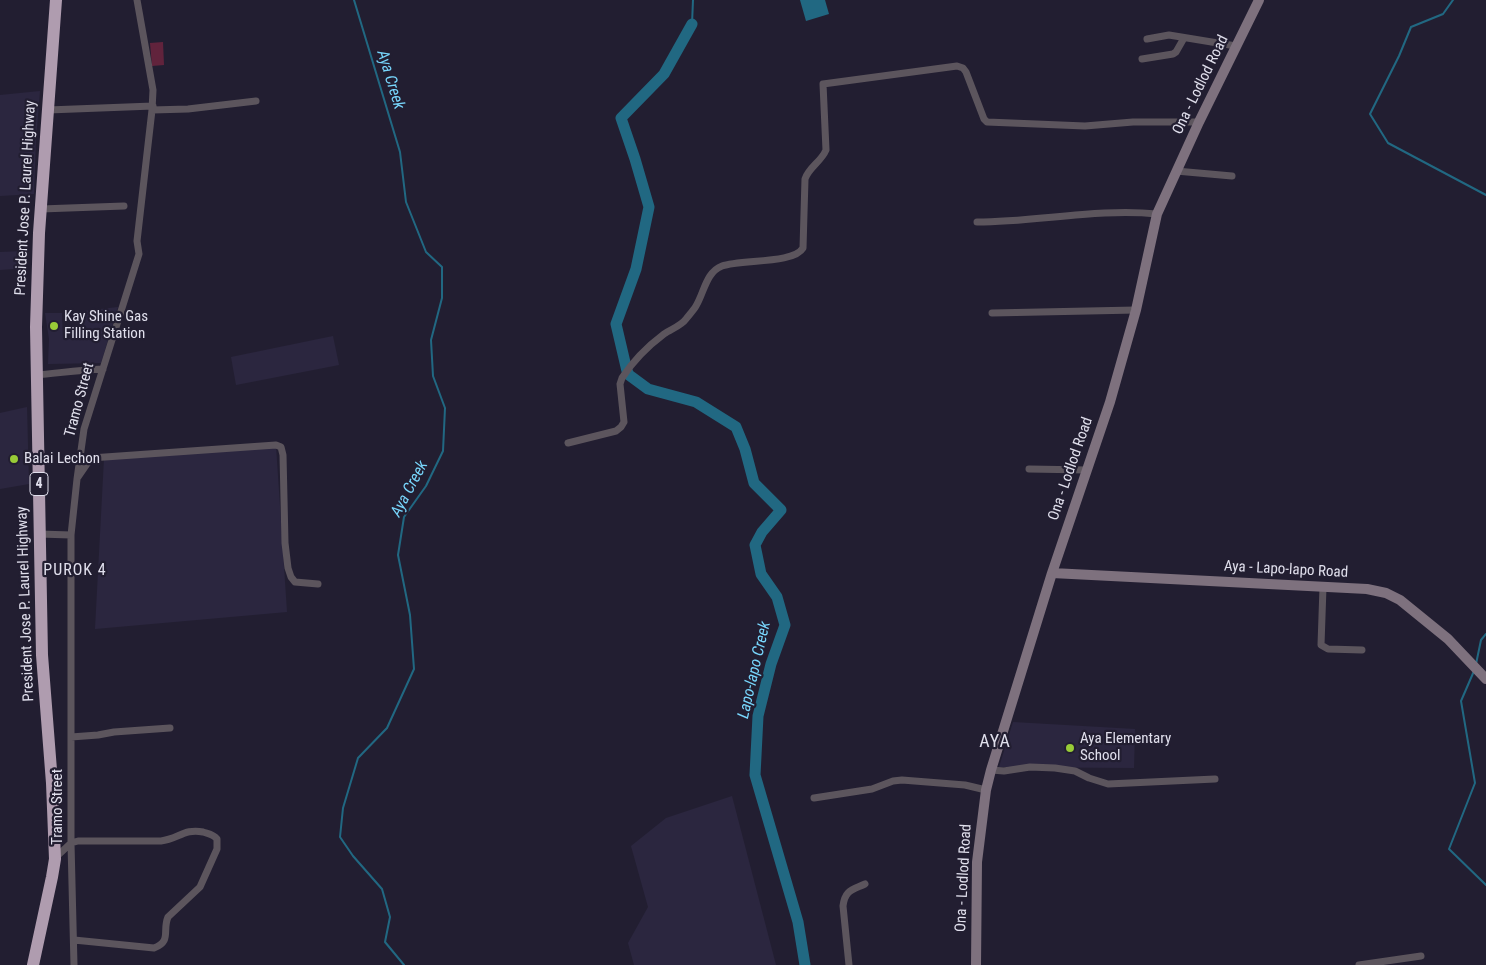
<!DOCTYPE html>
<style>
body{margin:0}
canvas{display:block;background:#221e31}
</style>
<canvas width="1486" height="965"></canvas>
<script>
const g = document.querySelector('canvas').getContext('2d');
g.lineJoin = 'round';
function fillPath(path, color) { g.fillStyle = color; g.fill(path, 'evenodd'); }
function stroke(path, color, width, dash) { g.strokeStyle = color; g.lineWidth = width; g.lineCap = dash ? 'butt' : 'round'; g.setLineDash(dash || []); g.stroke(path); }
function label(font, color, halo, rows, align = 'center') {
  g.font = font + ' "Roboto Condensed",sans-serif'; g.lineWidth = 4.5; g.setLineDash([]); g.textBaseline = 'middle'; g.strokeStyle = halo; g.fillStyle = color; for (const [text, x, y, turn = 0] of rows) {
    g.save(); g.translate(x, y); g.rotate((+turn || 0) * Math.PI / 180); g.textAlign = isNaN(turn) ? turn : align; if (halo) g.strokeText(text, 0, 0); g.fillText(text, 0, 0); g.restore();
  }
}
fillPath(new Path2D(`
 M 40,91 L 36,139 L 34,194 L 0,196 L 0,95 Z
 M 26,251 L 26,268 L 0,270 L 0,252 Z
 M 118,307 L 101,363 L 48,364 L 49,339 L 45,313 L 62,313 L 63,339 L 80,339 L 83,311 Z
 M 333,336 L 339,365 L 236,385 L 231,357 Z
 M 27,407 L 29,484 L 0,489 L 0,413 Z
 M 276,446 L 287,612 L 95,629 L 104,459 Z
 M 1013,722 L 1135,729 L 1134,768 L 999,767 Z
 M 732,796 L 776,965 L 634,965 L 628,943 L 648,907 L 631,846 L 666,818 Z`), '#2b263f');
fillPath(new Path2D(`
 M 163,42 L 164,65 L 152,66 L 150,43 Z`), '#61233c');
fillPath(new Path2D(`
 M 800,0 L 825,0 L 829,14 L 806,21 Z`), '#216882');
stroke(new Path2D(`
 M 354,0 L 400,152 L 406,202 L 426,252 L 442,267 L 442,298 L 431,340 L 433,376 L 445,408 L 443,451 L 426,486 L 404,517 L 398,555 L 410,615 L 414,669 L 387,728 L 358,758 L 343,808 L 340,837 L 353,856 L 382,889 L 390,917 L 385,942 L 404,965
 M 1453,0 L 1443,14 L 1411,27 L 1399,56 L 1370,114 L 1388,143 L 1486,195
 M 692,24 L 693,0
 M 1476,664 L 1481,640 L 1486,634
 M 1474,671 L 1461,701 L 1475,783 L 1449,849 L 1486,885`), '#216882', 2);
stroke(new Path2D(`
 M 692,24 L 664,74 L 621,118 L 635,159 L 649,207 L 636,269 L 616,324 L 627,371 L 629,375 L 648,389 L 696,402 L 736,427 L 745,449 L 754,483 L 781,510 L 762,532 L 755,545 L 761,574 L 777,597 L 785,625 L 771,664 L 758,716 L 755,775 L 798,922 L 805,965`), '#216882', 11);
stroke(new Path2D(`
 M 1147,39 L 1169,35 L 1236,46
 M 1142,59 L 1173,54 L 1176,52 L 1184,38
 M 48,110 L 153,106
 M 152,110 L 188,109 L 256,101
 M 1176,171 L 1232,176
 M 41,209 L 124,206
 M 977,222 C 1037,222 1098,208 1157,214
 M 992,313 L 1136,310
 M 36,375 C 59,373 80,370 103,369
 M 568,443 L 616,431 L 621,427 L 624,422 L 620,384 L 622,378 C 633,361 648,346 664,334 C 671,329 681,326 686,319 C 689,315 693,311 696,306 C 704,293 706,272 722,266 C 741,259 794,264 803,248 L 805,179 C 809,167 821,162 826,150 L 823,84 L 957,66 L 963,68 L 966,72 L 984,119 L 987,122 L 1085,126 L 1133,122 L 1199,122
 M 1029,469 L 1087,470
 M 78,477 L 91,458 L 276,445 L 281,447 L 283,455 L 285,543 L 288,568 L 291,577 L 295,582 L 318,584
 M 39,534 L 71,535
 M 1323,587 L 1321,645 L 1328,649 L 1362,650
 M 71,737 L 98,735 L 114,732 L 170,728
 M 991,770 L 1004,771 L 1030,767 L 1055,768 L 1075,771 L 1089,778 L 1108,784 L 1215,779
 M 814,798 L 872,789 L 893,781 L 902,780 L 965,785 L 986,790
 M 55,858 L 71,843 L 78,841 L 161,841 C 178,839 185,828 203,832 C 209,834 213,834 217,839 L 217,849 L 200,887 L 168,917 C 162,931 172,941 154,948 L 74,940
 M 74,965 L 71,843 L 71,535 L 77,479 L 84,429 L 139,254 L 137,241 L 152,110 L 153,90 L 137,0
 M 849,965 L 843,906 C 845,890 852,890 865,884
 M 1359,965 L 1421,956`), '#5c555d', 7);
stroke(new Path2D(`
 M 1052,573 L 1367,589 L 1386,593 L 1400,600 L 1448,639 L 1486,679
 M 976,965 L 977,862 L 986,790 L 991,770 L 1052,573 L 1110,402 L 1136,310 L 1157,214 L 1199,122 L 1259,0`), '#7e717e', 10);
stroke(new Path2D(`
 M 33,965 L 52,877 L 55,859 L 52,783 L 42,655 L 36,327 L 39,233 L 56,0`), '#af9caf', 12);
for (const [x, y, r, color] of [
 [54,326,5,"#98cb37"],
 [14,459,5,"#98cb37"],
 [1070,748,5,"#98cb37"]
]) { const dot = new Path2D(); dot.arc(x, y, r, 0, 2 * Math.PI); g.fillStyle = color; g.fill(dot); stroke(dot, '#221e31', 2); }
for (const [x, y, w] of [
 [39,484,18]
]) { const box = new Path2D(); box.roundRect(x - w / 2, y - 11.5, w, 23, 4); g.fillStyle = '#221e31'; g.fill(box); stroke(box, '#e0dfec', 1); }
label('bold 14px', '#e0dfec', null, [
 ["4",39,484]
]);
label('15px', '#e0dfec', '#221e31', [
 ["Ona - Lodlod Road",1201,85,-64],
 ["President Jose P. Laurel Highway",26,198,-87],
 ["Tramo Street",80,400,-75],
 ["Ona - Lodlod Road",1071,469,-71],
 ["Aya - Lapo-lapo Road",1286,570,3],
 ["President Jose P. Laurel Highway",26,604,-92],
 ["Tramo Street",58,807,-90],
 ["Ona - Lodlod Road",964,878,-87]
]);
label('15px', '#e0dfec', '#221e31', [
 ["Kay Shine Gas",64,317],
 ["Filling Station",64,334],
 ["Balai Lechon",24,459],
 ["Aya Elementary",1080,739],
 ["School",1080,756]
], 'left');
label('italic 16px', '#78d6fc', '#221e31', [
 ["Aya Creek",390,80,73],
 ["Aya Creek",410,489,-62],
 ["Lapo-lapo Creek",755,670,-77]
]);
g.letterSpacing = '1px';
label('16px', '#e0dfec', '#221e31', [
 ["PUROK 4",75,571]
]);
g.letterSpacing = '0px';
g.letterSpacing = '1px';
label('18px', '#e0dfec', '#221e31', [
 ["AYA",995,742]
]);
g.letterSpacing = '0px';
</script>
